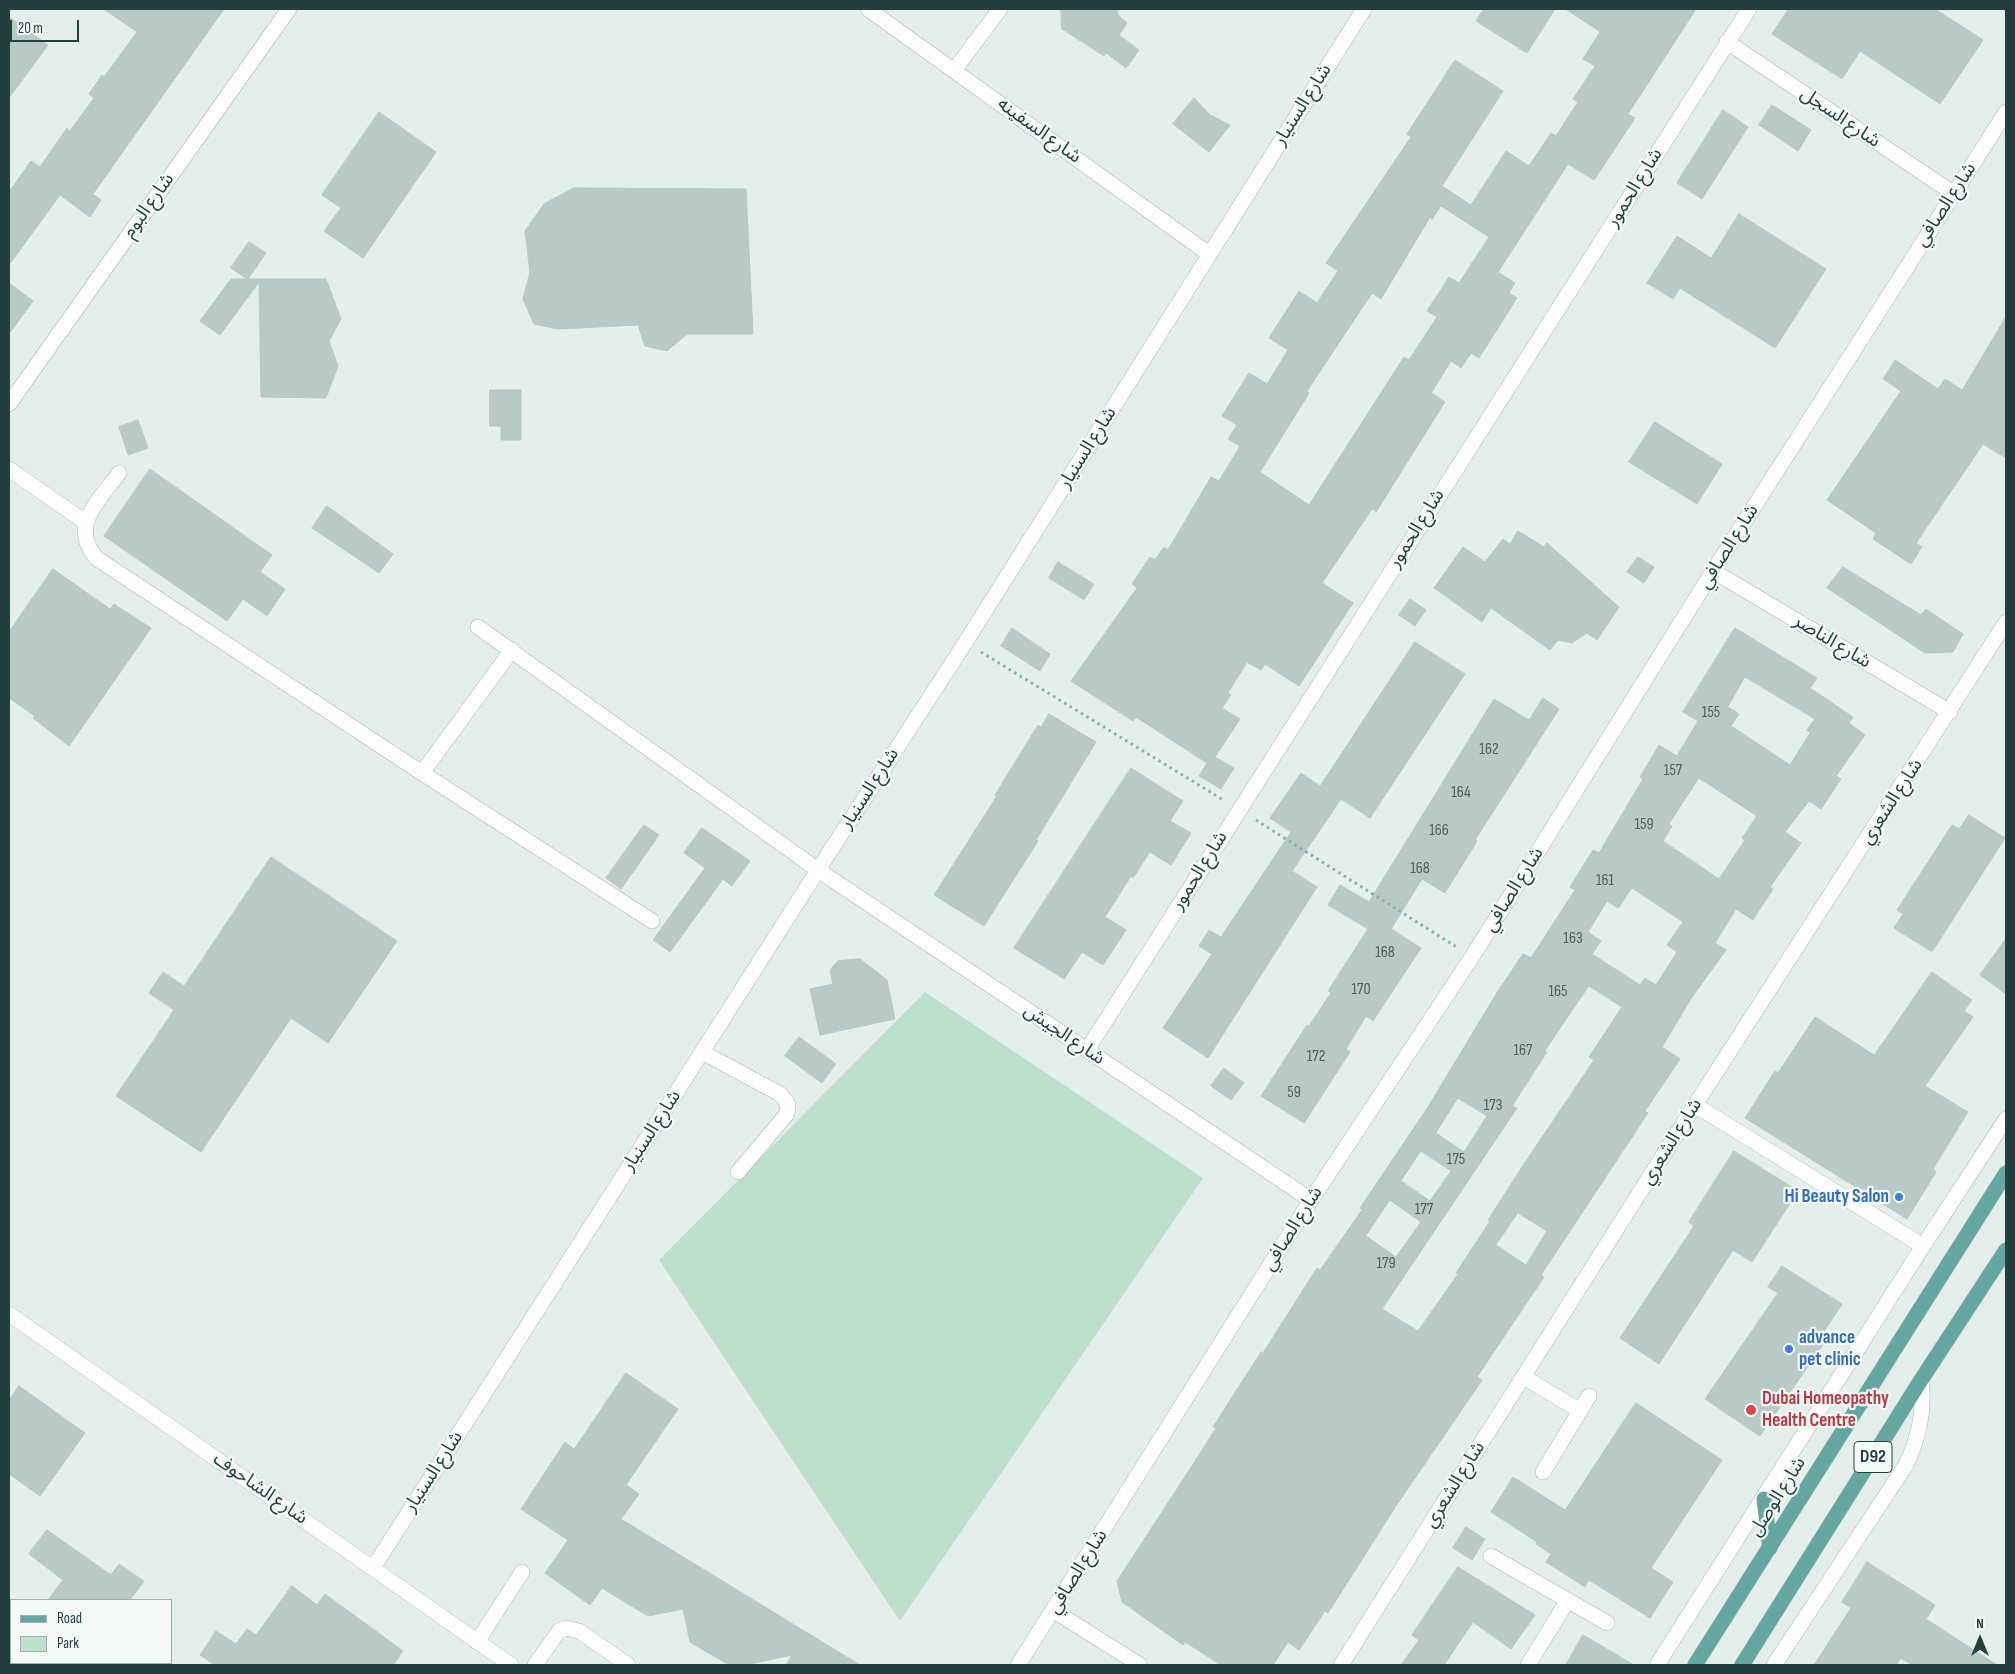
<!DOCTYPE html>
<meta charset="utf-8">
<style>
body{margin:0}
#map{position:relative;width:2015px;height:1674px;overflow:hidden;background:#e4eeeb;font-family:"Sofia Sans Condensed",sans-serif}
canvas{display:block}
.frame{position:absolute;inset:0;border:10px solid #22413e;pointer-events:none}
.legend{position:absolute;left:10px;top:1599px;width:162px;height:65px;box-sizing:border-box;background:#f5faf8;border:1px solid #a1b0ae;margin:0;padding:6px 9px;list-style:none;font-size:15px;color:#22413e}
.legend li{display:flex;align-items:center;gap:10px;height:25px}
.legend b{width:25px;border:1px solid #a1b0ae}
.north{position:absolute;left:1955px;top:1614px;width:50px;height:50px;-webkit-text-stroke:4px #f5faf8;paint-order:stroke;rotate:0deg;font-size:14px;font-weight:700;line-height:20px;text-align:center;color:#22413e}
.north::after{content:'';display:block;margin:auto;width:18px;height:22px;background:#22413e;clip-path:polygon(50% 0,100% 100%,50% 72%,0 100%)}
.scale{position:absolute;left:10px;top:20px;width:69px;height:22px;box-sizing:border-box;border:2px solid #22413e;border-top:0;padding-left:6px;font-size:15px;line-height:18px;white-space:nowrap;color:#22413e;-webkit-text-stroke:4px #f5faf8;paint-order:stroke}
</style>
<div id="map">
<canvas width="2015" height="1674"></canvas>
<div class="frame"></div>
<ul class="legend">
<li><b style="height:6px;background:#66a6a1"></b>Road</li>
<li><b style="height:14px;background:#bce0cc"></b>Park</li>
</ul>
<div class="north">N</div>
<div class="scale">20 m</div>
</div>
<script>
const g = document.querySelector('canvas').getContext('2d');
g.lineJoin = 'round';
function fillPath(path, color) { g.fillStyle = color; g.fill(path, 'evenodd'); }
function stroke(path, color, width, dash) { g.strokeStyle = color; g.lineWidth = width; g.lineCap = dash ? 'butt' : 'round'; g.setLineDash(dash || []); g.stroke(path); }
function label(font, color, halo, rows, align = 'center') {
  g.font = font + ' "Sofia Sans Condensed","Noto Sans Arabic",sans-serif'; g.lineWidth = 4.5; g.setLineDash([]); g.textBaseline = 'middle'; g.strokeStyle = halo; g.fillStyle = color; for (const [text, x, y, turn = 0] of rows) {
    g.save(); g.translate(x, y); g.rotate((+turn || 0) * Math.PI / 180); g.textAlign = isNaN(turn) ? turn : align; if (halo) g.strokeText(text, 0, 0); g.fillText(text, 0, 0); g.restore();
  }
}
fillPath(new Path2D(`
 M 925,992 L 1203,1178 L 900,1621 L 659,1260 Z`), '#bce0cc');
const building = new Path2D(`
 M 104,9 L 224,9 L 93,194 L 101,200 L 90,217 L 60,195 L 9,265 L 9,192 L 31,161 L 40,167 L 67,128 L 70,131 L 94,98 L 89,94 L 102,75 L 104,77 L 137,32 Z
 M 1061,9 L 1117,9 L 1118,15 L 1127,23 L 1119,35 L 1139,50 L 1126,68 L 1106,53 L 1104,56 L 1062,29 Z
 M 1484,9 L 1555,9 L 1527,53 L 1476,21 Z
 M 1566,9 L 1696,9 L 1628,114 L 1635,118 L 1594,180 L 1568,164 L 1498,272 L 1515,283 L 1509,293 L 1517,298 L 1479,358 L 1471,353 L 1461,368 L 1451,361 L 1431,393 L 1445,402 L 1376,512 L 1372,509 L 1322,583 L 1353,603 L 1299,686 L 1265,664 L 1261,670 L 1247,662 L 1228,693 L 1231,695 L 1222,708 L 1240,719 L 1215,757 L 1234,768 L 1221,789 L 1199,776 L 1207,763 L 1136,717 L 1133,721 L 1071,681 L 1137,588 L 1132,584 L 1150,557 L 1155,560 L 1164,547 L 1168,550 L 1211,477 L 1219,481 L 1240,446 L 1228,439 L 1237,425 L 1222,416 L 1249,373 L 1267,384 L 1288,350 L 1269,338 L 1299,291 L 1317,303 L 1338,271 L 1326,263 L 1411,137 L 1407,134 L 1455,60 L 1503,91 L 1442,186 L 1471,205 L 1506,151 L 1529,166 L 1551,133 L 1556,136 L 1578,102 L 1573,99 L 1595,66 L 1583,59 L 1600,32 ZM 1441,206 L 1489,237 L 1459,283 L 1449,277 L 1427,311 L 1437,317 L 1409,360 L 1404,357 L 1309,505 L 1260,472 L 1309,393 L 1307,391 L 1372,293 L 1381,299 L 1430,217 L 1432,219 Z
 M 1789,9 L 1935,9 L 1983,40 L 1940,104 L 1860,51 L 1842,79 L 1772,34 Z
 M 9,17 L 48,45 L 9,98 Z
 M 1194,98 L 1210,115 L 1230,125 L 1209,152 L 1173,124 Z
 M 1772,105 L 1811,130 L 1798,151 L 1759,125 Z
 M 1723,110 L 1748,127 L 1702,199 L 1677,183 Z
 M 379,112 L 436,152 L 363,258 L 324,231 L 341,208 L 322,195 Z
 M 574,188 L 746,189 L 753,334 L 687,334 L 667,351 L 645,346 L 638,325 L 558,329 L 534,324 L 523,299 L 530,272 L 525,231 L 544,204 Z
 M 1739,214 L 1826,269 L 1775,348 L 1680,288 L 1673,299 L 1647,283 L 1677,236 L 1711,258 Z
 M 249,242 L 266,253 L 248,279 L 326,279 L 341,319 L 329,341 L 338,366 L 326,398 L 261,397 L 259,282 L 220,335 L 200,321 L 231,279 L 247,279 L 231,268 Z
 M 9,283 L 33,301 L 9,334 Z
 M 2006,317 L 2006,458 L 1983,444 L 1916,543 L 1922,547 L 1911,564 L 1873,539 L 1876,533 L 1827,500 L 1901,391 L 1883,379 L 1895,360 L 1938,389 L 1945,379 L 1962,390 Z
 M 490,390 L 521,390 L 521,440 L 501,440 L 501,426 L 490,426 Z
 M 138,420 L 148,448 L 128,455 L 119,427 Z
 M 1655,422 L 1722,464 L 1697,504 L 1629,462 Z
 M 150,469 L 272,555 L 260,572 L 285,589 L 267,616 L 243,599 L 227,621 L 104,536 Z
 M 327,506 L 393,554 L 379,573 L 312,528 Z
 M 1518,531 L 1544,547 L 1547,543 L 1619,607 L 1597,640 L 1587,633 L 1572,643 L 1558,640 L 1550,650 L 1491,608 L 1482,622 L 1434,588 L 1463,547 L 1485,562 L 1503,539 L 1510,544 Z
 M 1638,557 L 1654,567 L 1644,583 L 1627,572 Z
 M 1058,562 L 1094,584 L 1084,600 L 1049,578 Z
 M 1843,567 L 1921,615 L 1926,609 L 1963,634 L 1953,652 L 1925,653 L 1827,588 Z
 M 53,569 L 110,609 L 114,604 L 151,628 L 69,746 L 33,718 L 35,716 L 9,698 L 9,632 Z
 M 1410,599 L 1426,610 L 1415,626 L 1399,615 Z
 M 1012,628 L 1050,654 L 1040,671 L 1001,646 Z
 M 1735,628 L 1817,678 L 1810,688 L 1853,717 L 1849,723 L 1865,735 L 1836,776 L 1841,779 L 1821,809 L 1809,801 L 1785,832 L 1801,843 L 1770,887 L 1773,889 L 1753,920 L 1736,909 L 1715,943 L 1726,950 L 1692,997 L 1662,1047 L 1680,1059 L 1645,1111 L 1648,1113 L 1541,1275 L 1544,1277 L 1477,1377 L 1482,1380 L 1394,1509 L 1328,1613 L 1325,1611 L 1299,1650 L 1288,1642 L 1273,1665 L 1221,1665 L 1185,1642 L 1183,1645 L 1122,1602 L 1117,1581 L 1201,1452 L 1216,1428 L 1213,1427 L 1261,1352 L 1263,1353 L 1317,1268 L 1320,1270 L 1362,1210 L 1360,1208 L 1428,1107 L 1498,991 L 1523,954 L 1531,958 L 1575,890 L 1570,887 L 1593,850 L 1599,853 L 1643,779 L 1640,777 L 1659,745 L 1677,756 L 1698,721 L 1683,712 ZM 1745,677 L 1815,719 L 1807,730 L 1810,733 L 1790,765 L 1731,726 L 1739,714 L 1728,707 ZM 1699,778 L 1757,816 L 1742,838 L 1745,840 L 1719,879 L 1663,841 L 1672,826 L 1669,824 ZM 1632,888 L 1683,922 L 1667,945 L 1677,952 L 1656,985 L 1645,978 L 1640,985 L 1592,954 L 1601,941 L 1588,932 L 1607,901 L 1618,908 ZM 1589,986 L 1622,1007 L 1589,1057 L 1594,1060 L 1524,1164 L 1488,1220 L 1490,1221 L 1456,1273 L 1458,1274 L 1418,1331 L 1382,1309 L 1517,1108 L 1512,1106 L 1547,1052 L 1545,1051 ZM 1458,1098 L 1487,1116 L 1464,1152 L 1436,1133 ZM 1421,1151 L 1451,1171 L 1430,1201 L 1401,1181 ZM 1390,1200 L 1421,1222 L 1396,1257 L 1366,1236 ZM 1518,1213 L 1547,1231 L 1526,1265 L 1496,1245 Z
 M 1415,642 L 1465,674 L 1370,818 L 1341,799 L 1292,871 L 1317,887 L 1208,1058 L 1163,1028 L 1212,954 L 1199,946 L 1209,930 L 1221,937 L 1291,832 L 1270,818 L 1301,773 L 1320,786 Z
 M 1543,698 L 1559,709 L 1475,840 L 1477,841 L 1445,893 L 1422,879 L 1391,929 L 1421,948 L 1373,1021 L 1366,1016 L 1346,1049 L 1350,1052 L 1304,1123 L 1261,1096 L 1307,1025 L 1309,1026 L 1331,993 L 1328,991 L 1368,929 L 1328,905 L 1340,885 L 1369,902 L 1494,699 L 1529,720 Z
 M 1049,714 L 1096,742 L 1036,840 L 1038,841 L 984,926 L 934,895 L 997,796 L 995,795 L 1038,725 L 1041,727 Z
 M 1131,768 L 1183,801 L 1170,821 L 1191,833 L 1171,865 L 1150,852 L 1133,878 L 1131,876 L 1105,917 L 1126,930 L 1103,965 L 1082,952 L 1064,979 L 1014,948 Z
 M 1969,815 L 2005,838 L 1932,952 L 1894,928 L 1903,914 L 1897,910 L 1952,825 L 1959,829 Z
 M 644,825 L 659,835 L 621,889 L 606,878 Z
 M 702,828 L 750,861 L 732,886 L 723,879 L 670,952 L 653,940 L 705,868 L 684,853 Z
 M 271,857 L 397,941 L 328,1043 L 291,1018 L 201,1152 L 116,1096 L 174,1010 L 149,993 L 163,972 L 184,986 Z
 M 2006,939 L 2006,994 L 1980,975 Z
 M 860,959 L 887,980 L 895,1019 L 820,1035 L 810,989 L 833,984 L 830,970 L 838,961 Z
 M 1932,972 L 1972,1000 L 1964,1011 L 1973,1017 L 1925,1086 L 1968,1112 L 1933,1169 L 1936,1172 L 1907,1219 L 1745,1118 L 1775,1071 L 1778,1073 L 1815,1017 L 1874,1055 Z
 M 799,1037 L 836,1064 L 822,1083 L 785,1056 Z
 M 1224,1068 L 1244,1083 L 1231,1100 L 1211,1086 Z
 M 1734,1151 L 1798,1191 L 1752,1262 L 1733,1250 L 1659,1364 L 1620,1338 L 1694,1226 L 1689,1222 Z
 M 1782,1266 L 1842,1304 L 1821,1336 L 1826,1340 L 1760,1436 L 1705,1399 L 1778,1293 L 1768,1287 Z
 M 626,1373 L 678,1409 L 626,1485 L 639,1494 L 621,1519 L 860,1665 L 786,1665 L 792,1655 L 745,1665 L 729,1665 L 690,1642 L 683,1609 L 648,1616 L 602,1588 L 590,1605 L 545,1573 L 568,1540 L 521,1509 L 565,1442 L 574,1449 Z
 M 19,1386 L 85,1433 L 40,1496 L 9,1474 L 9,1401 Z
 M 1636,1403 L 1722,1460 L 1651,1568 L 1673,1582 L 1650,1618 L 1589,1580 L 1585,1587 L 1546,1562 L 1551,1554 L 1536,1544 L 1537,1542 L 1491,1512 L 1513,1477 L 1565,1510 Z
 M 1466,1527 L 1485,1539 L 1472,1560 L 1453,1548 Z
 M 47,1530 L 111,1575 L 119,1564 L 144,1581 L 130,1600 L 48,1600 L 63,1580 L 29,1554 Z
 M 1867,1562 L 1935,1605 L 1926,1619 L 1997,1665 L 1912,1665 L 1901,1658 L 1896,1665 L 1814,1665 L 1851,1608 L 1842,1602 Z
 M 1458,1567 L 1535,1615 L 1511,1649 L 1473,1622 L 1444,1665 L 1401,1665 L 1419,1640 L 1412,1635 Z
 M 292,1586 L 317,1605 L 325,1594 L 403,1651 L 393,1665 L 215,1665 L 200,1655 L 216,1631 L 236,1644 L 247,1629 L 256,1635 Z
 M 1583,1635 L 1634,1665 L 1566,1665 Z`);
fillPath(building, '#b9c9c5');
stroke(building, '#b6c8c4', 1);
const minor = new Path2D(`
 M 868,9 L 1209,254
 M 1727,42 L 1953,193
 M 955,69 L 1000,9
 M 9,404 L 289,9
 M 9,469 L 85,522
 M 119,473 C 99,501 69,525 96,558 L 422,773 L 652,921
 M 1713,571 L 1950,712
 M 478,627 L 818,870 L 1311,1200
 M 422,773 L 512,650
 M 1087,1050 L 1749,9
 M 702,1052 L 780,1094 L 788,1104 L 787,1114 L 738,1172
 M 1695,1105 L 1923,1246
 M 9,1314 L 511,1665
 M 1524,1377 L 1580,1411
 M 1543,1472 L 1589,1396
 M 1491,1556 L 1607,1623
 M 373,1568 L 818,870 L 965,643 L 1364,9
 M 1054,1611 L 1140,1665
 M 477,1642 L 522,1572
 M 9,1652 L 11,1653
 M 24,1663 L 28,1665
 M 535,1665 L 559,1631 L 566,1628 L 579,1631 L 628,1665
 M 1018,1665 L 1311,1200 L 1472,957 L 1713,571 L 2006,112
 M 1341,1665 L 1695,1105 L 2006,622
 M 1528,1665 L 1568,1600
 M 1657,1665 L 1923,1246 L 2006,1119
 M 1774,1665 L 1906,1465 C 1919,1437 1925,1411 1921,1380`);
const major = new Path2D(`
 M 1764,1499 L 1770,1548
 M 1695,1665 L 2006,1173
 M 1742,1665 L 1921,1380 L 2006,1250`);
stroke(minor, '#a6b7b4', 16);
stroke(major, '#c1cac9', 16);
stroke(new Path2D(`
 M 981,652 L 1225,801
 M 1256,820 L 1458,948`), '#82b4ad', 3, [2.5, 4]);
stroke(minor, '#fff', 15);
stroke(major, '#66a6a1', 15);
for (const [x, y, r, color] of [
 [1899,1197,5,"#3f7fe0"],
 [1789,1349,5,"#3f7fe0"],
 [1751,1410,6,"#e0444e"]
]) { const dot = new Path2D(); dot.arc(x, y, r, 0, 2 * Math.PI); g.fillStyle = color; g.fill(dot); stroke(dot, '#f5faf8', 2); }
label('16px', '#486360', null, [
 ["155",1711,713],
 ["162",1489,750],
 ["157",1673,771],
 ["164",1461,793],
 ["159",1644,825],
 ["166",1439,831],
 ["168",1420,869],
 ["161",1605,881],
 ["163",1573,939],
 ["168",1385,953],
 ["170",1361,990],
 ["165",1558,992],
 ["167",1523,1051],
 ["172",1316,1057],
 ["59",1294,1093],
 ["173",1493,1106],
 ["175",1456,1160],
 ["177",1424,1210],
 ["179",1386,1264]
]);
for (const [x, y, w] of [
 [1873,1457,38]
]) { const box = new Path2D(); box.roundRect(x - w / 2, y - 15.5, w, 31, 4); g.fillStyle = '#f5faf8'; g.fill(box); stroke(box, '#22413e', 1); }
label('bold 18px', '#22413e', null, [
 ["D92",1873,1457]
]);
label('19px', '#22413e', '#f5faf8', [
 ["شارع السنيار",1303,105,-58],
 ["شارع السجل",1840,118,34],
 ["شارع السفينه",1039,131,36],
 ["شارع الحمور",1635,188,-58],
 ["شارع الصافي",1946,205,-57],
 ["شارع البوم",149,206,-55],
 ["شارع السنيار",1088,448,-58],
 ["شارع الحمور",1417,529,-58],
 ["شارع الصافي",1729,547,-58],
 ["شارع الناصر",1832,642,31],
 ["شارع السنيار",870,789,-57],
 ["شارع الشعري",1892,802,-57],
 ["شارع الحمور",1200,871,-58],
 ["شارع الصافي",1514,890,-58],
 ["شارع الجيش",1064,1035,34],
 ["شارع السنيار",652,1131,-57],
 ["شارع الشعري",1672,1142,-58],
 ["شارع الصافي",1293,1229,-58],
 ["شارع السنيار",434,1472,-57],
 ["شارع الشعري",1455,1485,-58],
 ["شارع الشاحوف",260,1489,35],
 ["شارع الوصل",1778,1497,-58],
 ["شارع الصافي",1078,1572,-58]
]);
label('bold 19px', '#366cbe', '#f5faf8', [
 ["Hi Beauty Salon",1889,1197],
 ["advance",1799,1338,"left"],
 ["pet clinic",1799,1360,"left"]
], 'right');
label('bold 19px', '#be3a42', '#f5faf8', [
 ["Dubai Homeopathy",1762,1399],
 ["Health Centre",1762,1421]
], 'left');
</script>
